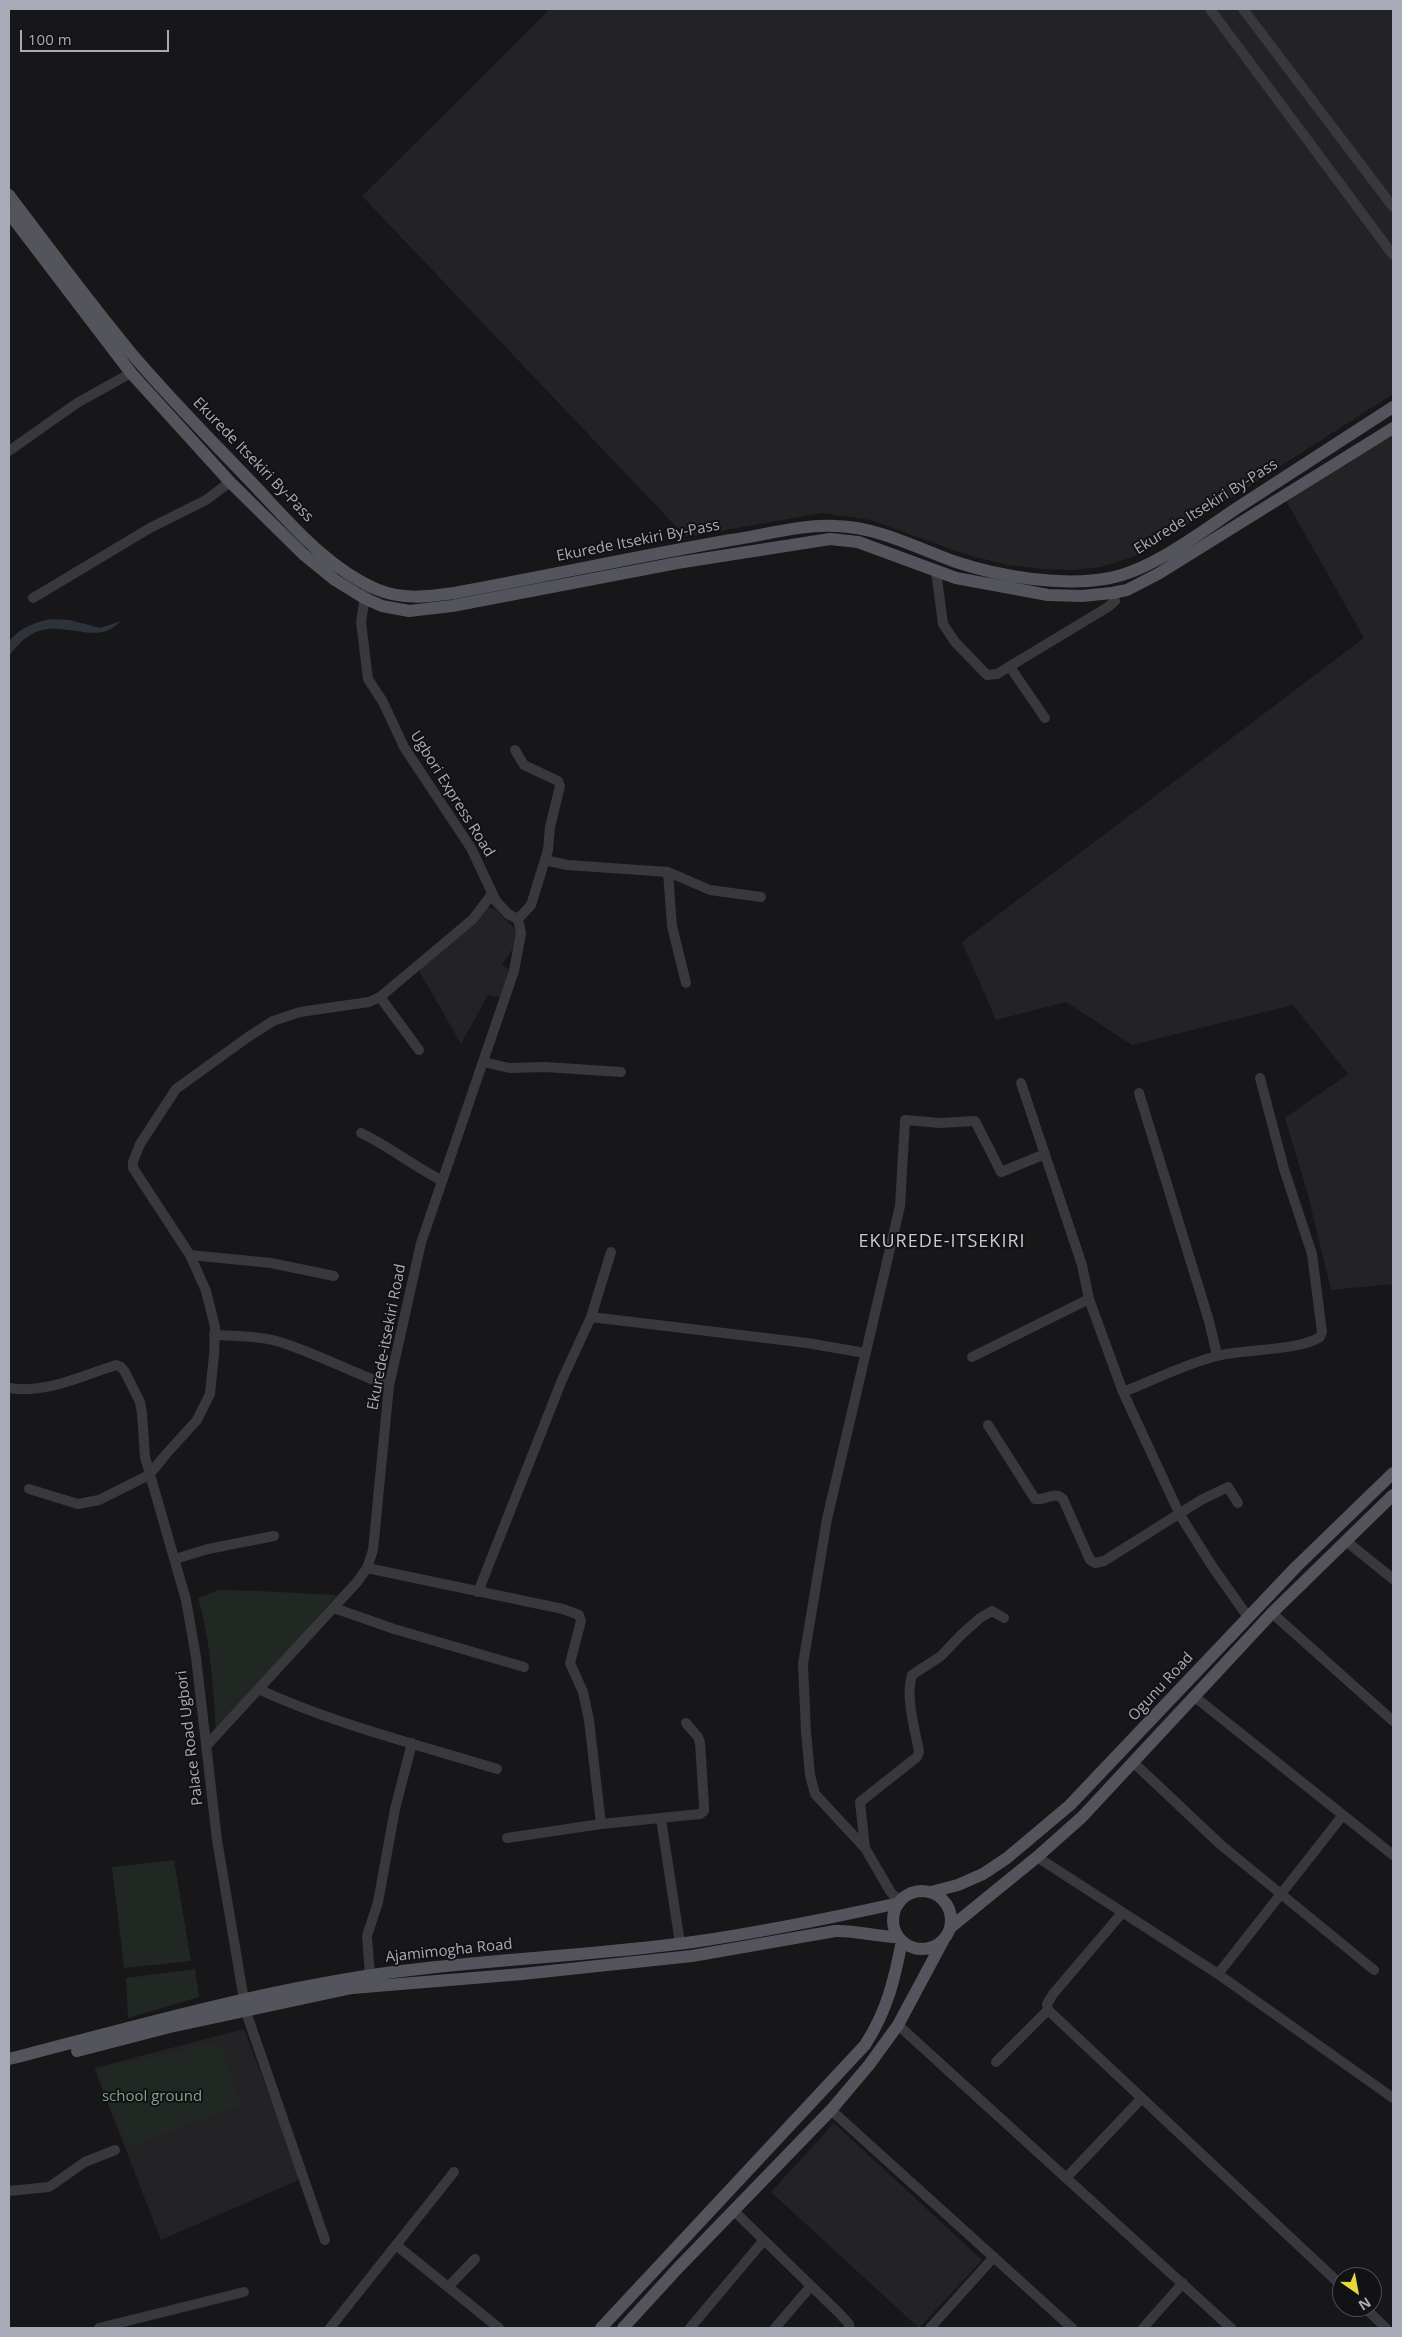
<!DOCTYPE html>
<style>
body{margin:0}
#map{position:relative;width:1402px;height:2337px;overflow:hidden;background:#171618;font-family:"Open Sans",sans-serif}
canvas{display:block}
.frame{position:absolute;inset:0;border:10px solid #a9aab7;pointer-events:none}
.north{position:absolute;left:1332px;top:2267px;width:50px;height:50px;box-sizing:border-box;background:#121113;border:1px solid #4e4e55;border-radius:50%;rotate:147deg;font-size:14px;font-weight:700;line-height:20px;text-align:center;color:#a9aab7}
.north::after{content:'';display:block;margin:auto;width:18px;height:22px;background:#e7d840;clip-path:polygon(50% 0,100% 100%,50% 72%,0 100%)}
.scale{position:absolute;left:20px;top:30px;width:149px;height:22px;box-sizing:border-box;border:2px solid #a9aab7;border-top:0;padding-left:6px;font-size:15px;line-height:18px;white-space:nowrap;color:#a9aab7;-webkit-text-stroke:4px #121113;paint-order:stroke}
</style>
<div id="map">
<canvas width="1402" height="2337"></canvas>
<div class="frame"></div>
<div class="north">N</div>
<div class="scale">100 m</div>
</div>
<script>
const g = document.querySelector('canvas').getContext('2d');
g.lineJoin = 'round';
function fillPath(path, color) { g.fillStyle = color; g.fill(path, 'evenodd'); }
function stroke(path, color, width, dash) { g.strokeStyle = color; g.lineWidth = width; g.lineCap = dash ? 'butt' : 'round'; g.setLineDash(dash || []); g.stroke(path); }
function label(font, color, halo, rows, align = 'center') {
  g.font = font + ' "Open Sans",sans-serif'; g.lineWidth = 4; g.setLineDash([]); g.textBaseline = 'middle'; g.strokeStyle = halo; g.fillStyle = color; for (const [text, x, y, turn = 0] of rows) {
    g.save(); g.translate(x, y); g.rotate((+turn || 0) * Math.PI / 180); g.textAlign = isNaN(turn) ? turn : align; if (halo) g.strokeText(text, 0, 0); g.fillText(text, 0, 0); g.restore();
  }
}
fillPath(new Path2D(`
 M 550,9 L 1393,9 L 1393,394 L 1217,507 L 1133,557 L 1101,567 L 1074,570 L 1041,569 L 1008,565 L 968,555 L 870,520 L 822,513 L 686,537 L 362,196 Z
 M 1393,430 L 1393,1284 L 1331,1290 L 1308,1195 L 1285,1118 L 1348,1074 L 1293,1005 L 1132,1045 L 1066,1002 L 996,1020 L 962,942 L 1364,638 L 1285,499 Z
 M 485,907 L 495,909 L 520,934 L 515,945 L 502,965 L 512,972 L 506,994 L 498,997 L 488,995 L 461,1044 L 418,969 Z
 M 244,2029 L 301,2179 L 161,2240 L 94,2068 Z
 M 834,2123 L 982,2260 L 919,2328 L 771,2192 Z`), '#232325');
fillPath(new Path2D(`
 M 218,1590 L 259,1591 L 337,1595 L 216,1732 C 213,1686 211,1642 198,1598 Z
 M 174,1860 L 191,1961 L 124,1968 L 112,1867 Z
 M 195,1969 L 199,1997 L 128,2018 L 126,1978 Z
 M 220,2042 L 240,2105 L 128,2147 L 96,2069 Z`), '#212823');
fillPath(new Path2D(`
 M 52,619 L 70,620 L 100,628 L 121,621 C 117,624 113,628 109,630 C 89,639 61,623 39,631 C 26,635 17,646 9,656 L 9,641 C 20,628 36,621 52,619 Z`), '#2d323b');
stroke(new Path2D(`
 M 1210,9 L 1393,255
 M 1243,9 L 1393,207
 M 9,451 L 77,403 L 131,373
 M 936,571 L 943,624 L 955,642 L 987,675 L 997,674 L 1108,607 L 1115,601 L 1112,593
 M 367,584 L 361,622 L 368,679 L 383,702 L 404,747 L 471,848 L 496,901 L 508,914 L 518,919
 M 33,598 L 150,528 L 206,500 L 230,482
 M 1010,667 L 1045,718
 M 515,750 L 524,765 L 558,781 L 560,786 L 550,827 L 548,850 L 531,905 L 518,919
 M 545,860 L 567,865 L 668,872 L 710,890 L 761,897
 M 668,872 L 672,926 L 686,983
 M 380,997 L 419,1050
 M 484,1062 L 509,1068 L 545,1067 L 621,1072
 M 1021,1083 L 1082,1265 L 1089,1299 L 1123,1392 L 1180,1515 L 1212,1566 L 1248,1617
 M 1139,1093 L 1209,1321 L 1217,1355
 M 361,1133 C 389,1146 413,1166 441,1180
 M 190,1255 L 271,1263 L 334,1276
 M 591,1317 L 807,1343 L 865,1353
 M 214,1335 C 238,1336 264,1336 286,1344 C 321,1356 354,1373 389,1386
 M 972,1357 L 1089,1299
 M 9,1388 C 46,1394 81,1376 116,1365 L 121,1367 L 125,1372 L 140,1402 L 142,1413 L 145,1457 L 186,1600 L 196,1657 L 217,1840 L 246,2012 L 325,2240
 M 1123,1392 C 1154,1380 1185,1364 1217,1356 C 1243,1349 1299,1351 1320,1337 L 1322,1332 L 1312,1254 L 1284,1169 L 1260,1078
 M 988,1425 L 1035,1499 C 1046,1501 1054,1490 1063,1499 L 1090,1560 L 1095,1563 L 1104,1561 L 1201,1500 L 1228,1487 L 1238,1503
 M 29,1489 L 78,1504 L 99,1500 L 149,1475 L 167,1453 L 197,1420 L 210,1394 L 214,1355 L 215,1327 L 206,1291 L 190,1255 L 133,1168 L 133,1162 L 140,1144 L 176,1089 L 248,1037 L 273,1021 L 300,1012 L 369,1002 L 380,997 L 473,919 L 492,894
 M 1346,1541 L 1393,1579
 M 175,1559 L 208,1549 L 274,1536
 M 367,1568 L 563,1609 L 579,1615 L 581,1621 L 570,1663 L 583,1692 L 589,1720 L 601,1824
 M 478,1592 L 562,1380 L 591,1317 L 611,1252
 M 334,1608 L 394,1629 L 524,1667
 M 1272,1613 L 1393,1721
 M 258,1689 C 334,1724 416,1744 497,1769
 M 1195,1697 L 1393,1855
 M 207,1745 L 357,1582 L 367,1568 L 373,1550 L 389,1386 L 421,1243 L 514,971 L 521,933 L 518,919
 M 1133,1762 L 1221,1845 L 1374,1970
 M 661,1819 L 680,1943
 M 507,1838 L 601,1824 L 700,1814 L 704,1811 L 704,1806 L 700,1743 L 698,1737 L 686,1723
 M 865,1848 L 860,1802 L 917,1757 L 919,1752 C 915,1729 905,1697 912,1675 L 941,1656 L 961,1635 L 980,1618 L 992,1611 L 1004,1618
 M 1037,1857 L 1218,1974 L 1393,2098
 M 902,1899 L 894,1896 L 890,1891 L 865,1848 L 815,1794 L 810,1775 L 806,1732 L 803,1664 L 827,1519 L 900,1206 L 905,1120 L 940,1123 L 975,1121 L 1001,1172 L 1045,1154
 M 1122,1913 L 1053,1994 L 1047,2004 L 1048,2010 L 1342,2286
 M 1218,1974 L 1343,1815
 M 370,1976 L 367,1936 L 378,1902 L 395,1809 L 412,1743
 M 898,2025 L 1231,2328
 M 996,2062 L 1048,2010
 M 831,2110 L 1072,2328
 M 1067,2177 L 1141,2099
 M 9,2191 L 49,2187 L 85,2162 L 115,2150
 M 733,2210 L 839,2313 L 849,2324 L 849,2328
 M 396,2245 L 499,2328
 M 449,2286 L 475,2259
 M 1364,2307 L 1386,2328
 M 99,2328 L 244,2292
 M 330,2328 L 454,2172
 M 690,2328 L 764,2240
 M 775,2328 L 811,2286
 M 930,2328 L 994,2257
 M 1143,2328 L 1183,2283`), '#38383d', 10);
stroke(new Path2D(`
 M 9,195 C 49,248 89,302 132,354 C 170,399 212,441 253,484 C 289,522 327,568 376,589 C 402,600 427,597 454,593 C 547,576 639,556 731,540 C 765,535 802,524 836,526 C 878,527 917,548 956,562 C 1001,577 1063,587 1110,578 C 1152,570 1201,532 1237,508 C 1289,474 1341,441 1393,407
 M 9,213 L 131,373 L 230,482 L 303,554 L 335,580 L 364,598 L 382,606 L 409,611 L 452,606 L 677,563 L 830,539 L 858,542 L 956,578 L 1048,595 L 1082,596 L 1112,593 L 1127,590 L 1158,574 L 1393,428
 M893 1920a29 29 0 1 1 58 0a29 29 0 1 1-58 0Z
 M 931,1892 L 958,1885 L 983,1874 L 1007,1858 L 1070,1805 L 1296,1567 L 1393,1473
 M 951,1927 L 1037,1857 L 1082,1817 L 1272,1613 L 1393,1495
 M 77,2051 L 170,2027 L 352,1988 L 522,1974 L 692,1956 L 835,1931 C 856,1930 877,1937 898,1937
 M 9,2059 C 133,2027 258,1991 386,1973 C 488,1959 591,1956 693,1942 C 762,1932 831,1918 899,1903
 M 601,2328 L 865,2045 C 887,2011 894,1981 902,1941
 M 623,2328 L 678,2268 L 831,2110 L 869,2065 L 898,2025 L 943,1941`), '#54545c', 12);
label('15px', '#a9aab7', '#121113', [
 ["Ekurede Itsekiri By-Pass",253,460,46],
 ["Ekurede Itsekiri By-Pass",1206,507,-32],
 ["Ekurede Itsekiri By-Pass",638,541,-11],
 ["Ugbori Express Road",452,794,58],
 ["Ekurede-itsekiri Road",387,1337,-79],
 ["Ogunu Road",1161,1687,-47],
 ["Palace Road Ugbori",190,1738,-97],
 ["Ajamimogha Road",449,1951,-6]
]);
label('15px', '#82a18b', '#121113', [
 ["school ground",152,2097]
]);
g.letterSpacing = '1px';
label('18px', '#cacad4', '#121113', [
 ["EKUREDE-ITSEKIRI",942,1242]
]);
g.letterSpacing = '0px';
</script>
